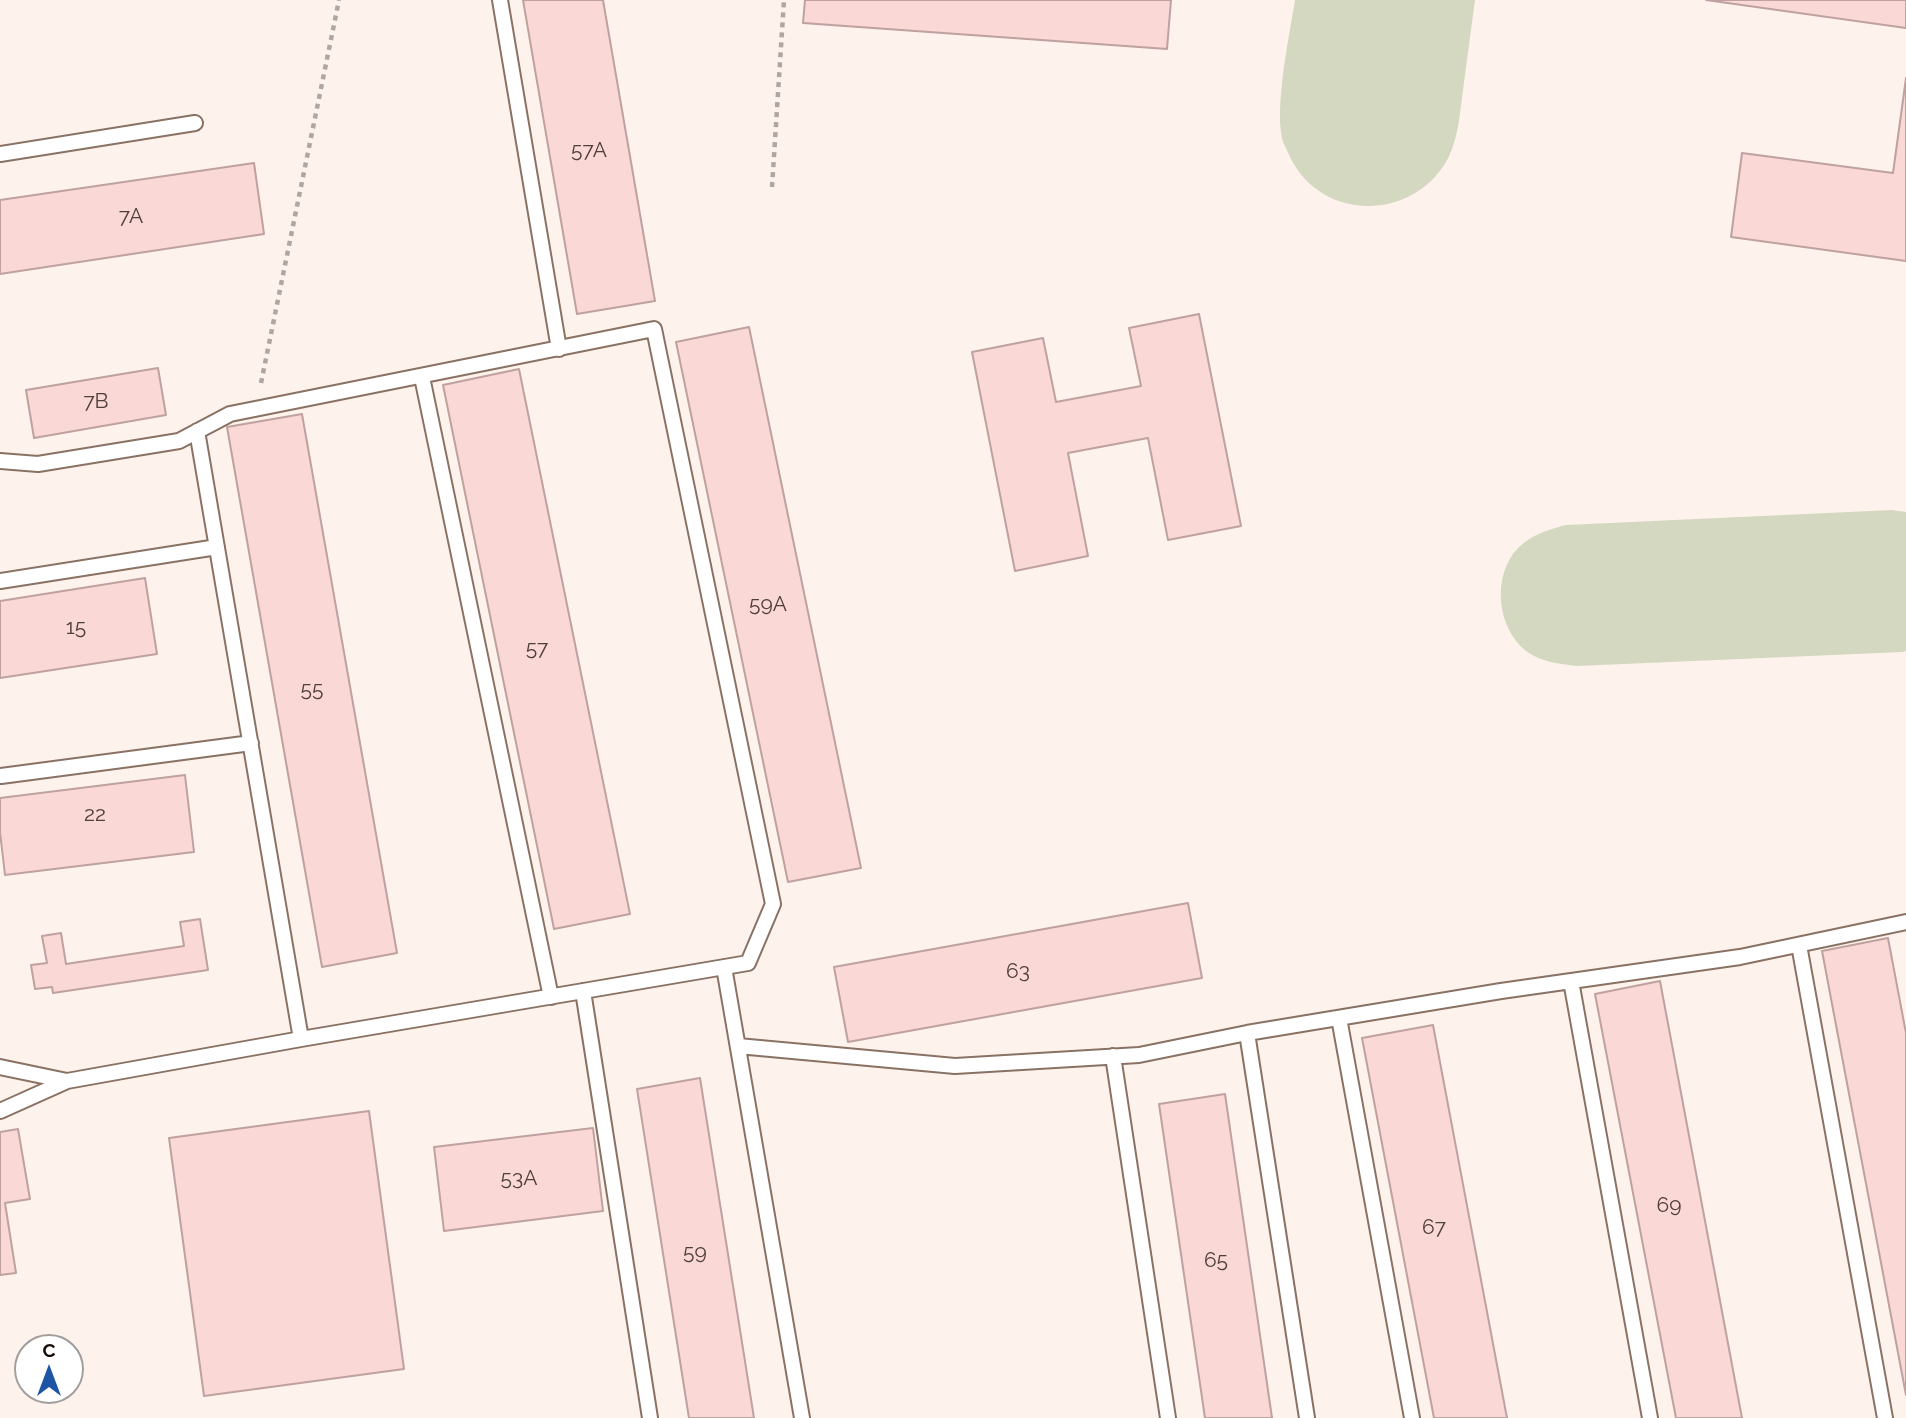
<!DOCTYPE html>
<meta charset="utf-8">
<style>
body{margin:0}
#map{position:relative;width:1906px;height:1418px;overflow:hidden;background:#fef3ec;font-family:Raleway,sans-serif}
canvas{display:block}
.north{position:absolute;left:14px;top:1334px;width:70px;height:70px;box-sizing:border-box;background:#fff;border:2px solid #a19e9c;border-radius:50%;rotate:0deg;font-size:19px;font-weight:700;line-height:28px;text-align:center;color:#150c07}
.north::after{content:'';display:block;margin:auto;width:24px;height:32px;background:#1d54a5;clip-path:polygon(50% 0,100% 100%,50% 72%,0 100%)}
</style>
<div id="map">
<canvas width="1906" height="1418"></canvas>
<div class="north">С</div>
</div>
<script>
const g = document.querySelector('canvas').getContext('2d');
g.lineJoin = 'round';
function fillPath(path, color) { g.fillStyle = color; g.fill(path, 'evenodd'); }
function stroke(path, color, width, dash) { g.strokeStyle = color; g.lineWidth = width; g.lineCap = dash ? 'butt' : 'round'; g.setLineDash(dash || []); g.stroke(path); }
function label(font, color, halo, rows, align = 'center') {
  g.font = font + ' Raleway,sans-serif'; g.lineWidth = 6; g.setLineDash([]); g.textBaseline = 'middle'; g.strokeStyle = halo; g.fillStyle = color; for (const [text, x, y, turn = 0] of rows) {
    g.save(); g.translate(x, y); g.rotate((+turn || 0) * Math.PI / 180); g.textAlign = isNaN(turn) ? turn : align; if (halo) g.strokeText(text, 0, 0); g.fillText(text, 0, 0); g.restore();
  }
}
fillPath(new Path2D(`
 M 1295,0 L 1475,0 C 1471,30 1467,60 1463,90 C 1460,113 1458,142 1446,162 C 1410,222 1321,221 1290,157 C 1288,151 1283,144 1282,138 C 1275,103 1289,37 1295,0 Z
 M 1892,510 L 1906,512 L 1906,651 L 1903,652 L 1577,666 C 1559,664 1541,662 1526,651 C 1496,627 1492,575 1518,548 C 1532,534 1548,530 1566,525 Z`), '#d4d8c0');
const building = new Path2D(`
 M 523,0 L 603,0 L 655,301 L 577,314 Z
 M 805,0 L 1171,0 L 1167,49 L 803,23 Z
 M 1706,0 L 1906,0 L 1906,28 Z
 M 1906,78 L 1906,261 L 1731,237 L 1742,153 L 1893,173 Z
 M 254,163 L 264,234 L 0,274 L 0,200 Z
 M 1199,314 L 1241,526 L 1168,540 L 1148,438 L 1068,453 L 1088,556 L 1015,571 L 972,352 L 1043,338 L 1056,402 L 1141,386 L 1129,328 Z
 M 749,327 L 861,868 L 788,882 L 676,342 Z
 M 158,368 L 166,415 L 34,438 L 26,390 Z
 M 519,369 L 630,914 L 554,929 L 443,385 Z
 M 302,414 L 397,953 L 322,967 L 227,427 Z
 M 145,578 L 157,654 L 0,678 L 0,601 Z
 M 185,775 L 194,852 L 5,875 L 0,832 L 0,798 Z
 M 1188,903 L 1202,978 L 848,1042 L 834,967 Z
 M 200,919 L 208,970 L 53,993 L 52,987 L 35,989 L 31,965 L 47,963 L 42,936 L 61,933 L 66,964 L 184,946 L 180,922 Z
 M 1888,938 L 1906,1033 L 1906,1395 L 1822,951 Z
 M 1660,981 L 1742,1418 L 1676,1418 L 1595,994 Z
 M 1433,1025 L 1507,1418 L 1434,1418 L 1362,1038 Z
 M 700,1078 L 754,1418 L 689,1418 L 637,1089 Z
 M 1225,1094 L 1272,1418 L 1205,1418 L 1159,1104 Z
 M 369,1111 L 404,1369 L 204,1396 L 169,1138 Z
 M 593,1128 L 603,1211 L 444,1231 L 434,1147 Z
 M 18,1129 L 30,1199 L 5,1203 L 16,1273 L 0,1275 L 0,1132 Z`);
fillPath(building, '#f9d8d6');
stroke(building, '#bfa19f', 2);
const service = new Path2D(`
 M 500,0 L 559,349
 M 0,154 L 195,123
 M 422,377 L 551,997
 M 0,461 L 38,464 L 179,441 L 230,414 L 654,329 L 773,904 L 748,963 L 301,1039
 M 0,581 L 217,547
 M 1,776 L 251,743
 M 1799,945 L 1885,1418
 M 724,967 L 802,1418
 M 1571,981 L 1650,1418
 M 583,991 L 650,1418
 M 1339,1018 L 1412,1418
 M 1247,1033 L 1307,1418
 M 738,1046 L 955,1066 L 1139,1055 L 1247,1033 L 1501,991 L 1740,957 L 1906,922
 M 1113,1056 L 1168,1418
 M 0,1067 L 67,1081
 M 0,1111 L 67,1081 L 301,1039 L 197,431`);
stroke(service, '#897264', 18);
stroke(new Path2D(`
 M 772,187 L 784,0
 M 261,383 L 339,0`), '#b0a59f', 4.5, [5, 5]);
stroke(service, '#fff', 14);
label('21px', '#4e3f3b', null, [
 ["57А",589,151],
 ["7А",131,217],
 ["7В",96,402],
 ["59А",768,605],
 ["15",76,628],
 ["57",537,649],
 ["55",312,690],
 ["22",95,815],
 ["63",1018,972],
 ["53А",519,1179],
 ["69",1669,1206],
 ["67",1434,1228],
 ["59",695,1253],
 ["65",1216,1261]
]);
</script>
